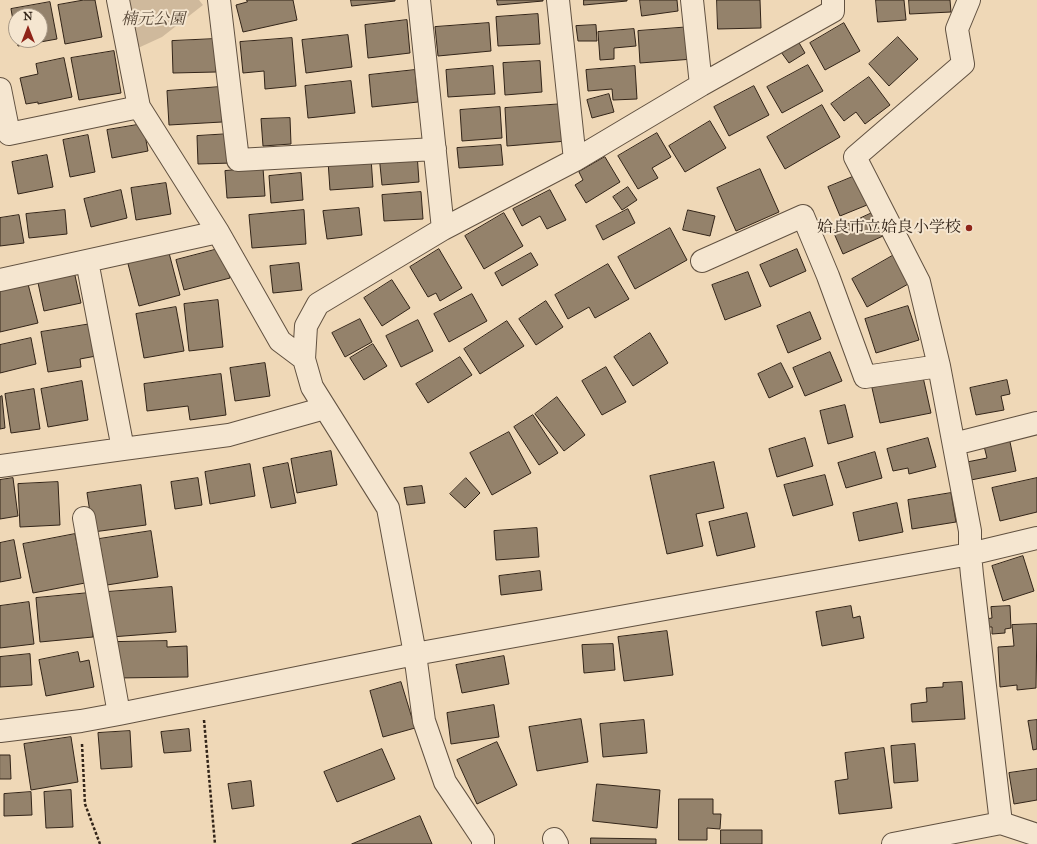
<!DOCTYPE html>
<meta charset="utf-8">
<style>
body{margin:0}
#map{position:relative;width:1037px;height:844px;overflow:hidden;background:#efd8b7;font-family:"IM FELL Great Primer",serif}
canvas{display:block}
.north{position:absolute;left:8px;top:8px;width:40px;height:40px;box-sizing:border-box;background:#f5e6d0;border:1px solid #a79886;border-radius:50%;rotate:0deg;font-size:11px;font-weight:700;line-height:16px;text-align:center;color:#322418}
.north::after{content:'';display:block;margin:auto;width:14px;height:18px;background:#8f2418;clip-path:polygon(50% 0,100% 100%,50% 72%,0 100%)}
</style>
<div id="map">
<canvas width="1037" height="844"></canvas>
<div class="north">N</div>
</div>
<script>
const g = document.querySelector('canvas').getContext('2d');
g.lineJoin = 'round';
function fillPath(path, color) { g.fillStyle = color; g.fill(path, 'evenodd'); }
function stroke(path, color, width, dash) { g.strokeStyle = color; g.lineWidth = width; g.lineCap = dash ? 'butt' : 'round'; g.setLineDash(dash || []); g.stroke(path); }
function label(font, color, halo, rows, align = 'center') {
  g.font = font + ' "IM FELL Great Primer","Noto Serif JP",serif'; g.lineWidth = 4; g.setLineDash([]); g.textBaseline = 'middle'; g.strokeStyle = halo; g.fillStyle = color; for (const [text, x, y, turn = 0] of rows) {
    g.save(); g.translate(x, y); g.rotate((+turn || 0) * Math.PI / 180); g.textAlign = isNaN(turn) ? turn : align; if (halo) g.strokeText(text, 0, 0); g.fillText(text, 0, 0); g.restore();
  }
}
fillPath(new Path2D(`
 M 130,0 L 199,0 L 203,5 L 162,37 L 138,48 Z`), '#cfb99c');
const building = new Path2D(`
 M 84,0 L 95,0 L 102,37 L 65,44 L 58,5 Z
 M 247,0 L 293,0 L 297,20 L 243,32 L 236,5 L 247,2 Z
 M 351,0 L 395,0 L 395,1 L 352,6 Z
 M 497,0 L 543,0 L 543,1 L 498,5 Z
 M 584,0 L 627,0 L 627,1 L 584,5 Z
 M 640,0 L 677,0 L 678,11 L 642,16 Z
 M 717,0 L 760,0 L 761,28 L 718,29 Z
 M 876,0 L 904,0 L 906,20 L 878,22 Z
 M 909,0 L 950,0 L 951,12 L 910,14 Z
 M 50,2 L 57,39 L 18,46 L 17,40 L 40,40 L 40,16 L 16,16 L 16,37 L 11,9 Z
 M 538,14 L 540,44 L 498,46 L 496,17 Z
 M 407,20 L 410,53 L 368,58 L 365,25 Z
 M 489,23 L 491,51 L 438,56 L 435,27 Z
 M 844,23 L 860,51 L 825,70 L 810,43 Z
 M 596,25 L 597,41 L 578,41 L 576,26 Z
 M 691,27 L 693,59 L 640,63 L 638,31 Z
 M 634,29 L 636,46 L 614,48 L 614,59 L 600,60 L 598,32 Z
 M 348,35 L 352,67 L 306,73 L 302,40 Z
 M 898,37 L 918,59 L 889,86 L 869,64 Z
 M 292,38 L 296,86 L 265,89 L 264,71 L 243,73 L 240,42 Z
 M 215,39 L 216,72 L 173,73 L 172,41 Z
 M 798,41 L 805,53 L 789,63 L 781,52 Z
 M 114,51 L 121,93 L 79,100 L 71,58 Z
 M 64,58 L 72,97 L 38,104 L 38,102 L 26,104 L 20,78 L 38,74 L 36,64 Z
 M 540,61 L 542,92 L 505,95 L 503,63 Z
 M 808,65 L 823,91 L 782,113 L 767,87 Z
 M 493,66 L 495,94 L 448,97 L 446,70 Z
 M 635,66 L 637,99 L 613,100 L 612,89 L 588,91 L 586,70 Z
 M 415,70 L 418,102 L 372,107 L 369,75 Z
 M 869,77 L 890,105 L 865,124 L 856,112 L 844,121 L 831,104 Z
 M 351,81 L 355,113 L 308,118 L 305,86 Z
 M 754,86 L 769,115 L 729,136 L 714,107 Z
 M 220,87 L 222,122 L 169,125 L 167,91 Z
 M 609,94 L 614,112 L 592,118 L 587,100 Z
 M 564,104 L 567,141 L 507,146 L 505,108 Z
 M 822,105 L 840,137 L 785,169 L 767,137 Z
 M 500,107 L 502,138 L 462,141 L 460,110 Z
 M 290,118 L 291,144 L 263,146 L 261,119 Z
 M 710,121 L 726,148 L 685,172 L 669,146 Z
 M 143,124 L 148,151 L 112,158 L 107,130 Z
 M 657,133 L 671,157 L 652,168 L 658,178 L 638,189 L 618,156 Z
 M 230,134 L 232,163 L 198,164 L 197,136 Z
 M 88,135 L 95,172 L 70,177 L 63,140 Z
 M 501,145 L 503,165 L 459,168 L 457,148 Z
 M 417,153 L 419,182 L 382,185 L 379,155 Z
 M 47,155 L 53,187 L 18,194 L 12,162 Z
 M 605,157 L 620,182 L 586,203 L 575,185 L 583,180 L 579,172 Z
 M 371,158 L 373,187 L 330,190 L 328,161 Z
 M 263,168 L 265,196 L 227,198 L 225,171 Z
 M 760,169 L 779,212 L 736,231 L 717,188 Z
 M 301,173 L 303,200 L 271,203 L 269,176 Z
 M 855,176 L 867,205 L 840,216 L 828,187 Z
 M 166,183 L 171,214 L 136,220 L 131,188 Z
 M 628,187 L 637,200 L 622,210 L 613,197 Z
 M 121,190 L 127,218 L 91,227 L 84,199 Z
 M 550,190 L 566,220 L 547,229 L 540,216 L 522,226 L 513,209 Z
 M 421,192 L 423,219 L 384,221 L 382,195 Z
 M 359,208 L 362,235 L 327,239 L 323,211 Z
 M 628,209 L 635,223 L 603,240 L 596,226 Z
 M 65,210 L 67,234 L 29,238 L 26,214 Z
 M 304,210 L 306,244 L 252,248 L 249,215 Z
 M 688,210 L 715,216 L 710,236 L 683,230 Z
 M 504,213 L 523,246 L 484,269 L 465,236 Z
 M 872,213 L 883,236 L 843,254 L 833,231 Z
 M 19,215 L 24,243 L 0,246 L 0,218 Z
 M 670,228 L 687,260 L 635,289 L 618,257 Z
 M 222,248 L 230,278 L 184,290 L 176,260 Z
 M 168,249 L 180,295 L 139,306 L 127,260 Z
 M 439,249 L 462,288 L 440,301 L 436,293 L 428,297 L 410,267 Z
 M 797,249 L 806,271 L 770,287 L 760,265 Z
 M 531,253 L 538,265 L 502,286 L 495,273 Z
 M 894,255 L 910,283 L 867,307 L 852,279 Z
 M 299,263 L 302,290 L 273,293 L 270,266 Z
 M 608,264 L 629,299 L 595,318 L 589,307 L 568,319 L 555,295 Z
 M 74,271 L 81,303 L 44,311 L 37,278 Z
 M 748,272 L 761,306 L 725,320 L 712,285 Z
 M 392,280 L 410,308 L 382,326 L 364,298 Z
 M 28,284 L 38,323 L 0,332 L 0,290 Z
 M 472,294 L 487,321 L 449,342 L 434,314 Z
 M 218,300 L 223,347 L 189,351 L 184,304 Z
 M 546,301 L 563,327 L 536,345 L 519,319 Z
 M 908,306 L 919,340 L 876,353 L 865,319 Z
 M 176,307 L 184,351 L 144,358 L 136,314 Z
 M 810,312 L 821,339 L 788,353 L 777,326 Z
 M 360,319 L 372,342 L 345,357 L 332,333 Z
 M 418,320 L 433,351 L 401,367 L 386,336 Z
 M 507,321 L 524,346 L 480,374 L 464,349 Z
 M 91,324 L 96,356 L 80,359 L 81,367 L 48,372 L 41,332 Z
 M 650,333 L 668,363 L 633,386 L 614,357 Z
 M 31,338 L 36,364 L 0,373 L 0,345 Z
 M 373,344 L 387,366 L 364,380 L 350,358 Z
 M 830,352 L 842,381 L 805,396 L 793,368 Z
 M 460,357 L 472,375 L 428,403 L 416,384 Z
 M 265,363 L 270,396 L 235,401 L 230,368 Z
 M 781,363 L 793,387 L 769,398 L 758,374 Z
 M 606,367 L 626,402 L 602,415 L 582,381 Z
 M 221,374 L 226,415 L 190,420 L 188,406 L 147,411 L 144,384 Z
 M 923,377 L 931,413 L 880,423 L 872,388 Z
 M 1007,380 L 1010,394 L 1001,396 L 1004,410 L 976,415 L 970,388 Z
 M 82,381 L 88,420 L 48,427 L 41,389 Z
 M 34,389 L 40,429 L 11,433 L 5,394 Z
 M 2,396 L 5,428 L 0,429 L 0,397 Z
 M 557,397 L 585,435 L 564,451 L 535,414 Z
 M 845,405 L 853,437 L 828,444 L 820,411 Z
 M 533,415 L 558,453 L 539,465 L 514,427 Z
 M 509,432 L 531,473 L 492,495 L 470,453 Z
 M 1009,437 L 1016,471 L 971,480 L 967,462 L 987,458 L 983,442 Z
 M 805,438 L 813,466 L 777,477 L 769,449 Z
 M 928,438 L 936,467 L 909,474 L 908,468 L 893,471 L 887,449 Z
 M 331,451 L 337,485 L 297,493 L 291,459 Z
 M 875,452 L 882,478 L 846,488 L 838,463 Z
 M 714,462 L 724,508 L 696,514 L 703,546 L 667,554 L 650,476 Z
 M 288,463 L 296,503 L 271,508 L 263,468 Z
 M 250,464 L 255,496 L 210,504 L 205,472 Z
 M 825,475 L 833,505 L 793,516 L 784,485 Z
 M 13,478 L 18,516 L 0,519 L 0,480 Z
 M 198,478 L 202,505 L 175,509 L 171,482 Z
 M 466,478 L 480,493 L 465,508 L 450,494 Z
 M 1037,478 L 1037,512 L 1000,521 L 992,488 Z
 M 58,482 L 60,525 L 20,527 L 18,484 Z
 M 141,485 L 146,525 L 93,532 L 87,493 Z
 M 422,486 L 425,503 L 407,505 L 404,488 Z
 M 951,493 L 956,522 L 912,529 L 908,500 Z
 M 897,503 L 903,532 L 859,541 L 853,513 Z
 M 747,513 L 755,547 L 717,556 L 709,522 Z
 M 537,528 L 539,557 L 496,560 L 494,531 Z
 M 151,531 L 158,577 L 107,585 L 99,539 Z
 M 75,534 L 85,583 L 33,593 L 23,544 Z
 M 14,540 L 21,578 L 0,582 L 0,543 Z
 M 1023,556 L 1034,591 L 1003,601 L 992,566 Z
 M 540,571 L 542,590 L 501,595 L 499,576 Z
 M 172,587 L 176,632 L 111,637 L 107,592 Z
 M 89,593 L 93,637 L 40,642 L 36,598 Z
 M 29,602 L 34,644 L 0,648 L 0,606 Z
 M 851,606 L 853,618 L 860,616 L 864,638 L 822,646 L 816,612 Z
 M 1010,606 L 1011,628 L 1005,629 L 1005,633 L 992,634 L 992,627 L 987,627 L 986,619 L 992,618 L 991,607 Z
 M 1037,624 L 1036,688 L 1017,690 L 1017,685 L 1000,687 L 998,647 L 1014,646 L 1012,625 Z
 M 667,631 L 673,675 L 624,681 L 618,637 Z
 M 167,641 L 167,647 L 187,646 L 188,677 L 117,678 L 116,642 Z
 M 613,644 L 615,670 L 584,673 L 582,645 Z
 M 78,652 L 80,662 L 89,660 L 94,687 L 46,696 L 39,660 Z
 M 30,654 L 32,685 L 0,687 L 0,657 Z
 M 504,656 L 509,684 L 462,693 L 456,665 Z
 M 401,682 L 415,728 L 383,737 L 370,691 Z
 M 962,682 L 965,719 L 912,722 L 911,704 L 927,702 L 926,688 L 943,687 L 943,683 Z
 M 494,705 L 499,737 L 451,744 L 447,713 Z
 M 581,719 L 588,762 L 537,771 L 529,727 Z
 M 644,720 L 647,753 L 603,757 L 600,724 Z
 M 1037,720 L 1037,749 L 1033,750 L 1028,721 Z
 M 189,729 L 191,751 L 164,753 L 161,732 Z
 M 130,731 L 132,767 L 101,769 L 98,733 Z
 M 71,737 L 78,782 L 31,790 L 24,744 Z
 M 497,742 L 517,785 L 477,804 L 457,760 Z
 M 915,744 L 918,781 L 894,783 L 891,746 Z
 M 884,748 L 892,808 L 839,814 L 835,781 L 848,779 L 845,753 Z
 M 382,749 L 395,779 L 337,802 L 324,772 Z
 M 0,755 L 10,755 L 11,779 L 0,779 Z
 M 1037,769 L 1037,800 L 1014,804 L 1009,773 Z
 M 251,781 L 254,806 L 232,809 L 228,784 Z
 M 597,784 L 660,790 L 657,828 L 593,821 Z
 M 71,790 L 73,827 L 46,828 L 44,792 Z
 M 31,792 L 32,815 L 4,816 L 4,794 Z
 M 679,799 L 713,799 L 713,814 L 721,814 L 720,829 L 707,828 L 707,840 L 679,840 Z
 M 420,816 L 432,844 L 352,844 Z
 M 721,830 L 762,830 L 762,844 L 721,844 Z
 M 591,838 L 656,839 L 656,844 L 591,844 Z`);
fillPath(building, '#94826b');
stroke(building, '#322418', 1);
const minor = new Path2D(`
 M 118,0 L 139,107 L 218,232 L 280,341 L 304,359
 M 219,0 L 238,160 L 435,149
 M 419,0 L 443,229
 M 558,0 L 575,160
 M 692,0 L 701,85
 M 969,0 L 957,29 L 963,64 L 855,157 L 919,282 L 939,366 L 970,531 L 970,554 L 972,575 L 1001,823
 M 0,89 L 9,134 L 139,107
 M 702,261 L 803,216 L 828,276 L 865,377 L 939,366
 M 0,280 L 218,232
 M 954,444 L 1037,423
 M 123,449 L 229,435 L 325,408
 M 0,466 L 123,449 L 87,261
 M 84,518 L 119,714
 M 0,731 L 81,721 L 119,714 L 415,654 L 970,554 L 1037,538
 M 554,839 L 557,844
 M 483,844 L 483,839 L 445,782 L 424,721 L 415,654 L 388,508 L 312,387 L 304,359 L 306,326 L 318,304 L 443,229 L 575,160 L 701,85 L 833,11 L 833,0
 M 893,844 L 1001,823 L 1037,835`);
stroke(minor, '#615140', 24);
stroke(new Path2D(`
 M 204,720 L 215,844
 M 82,744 L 85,804 L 100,844`), '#322418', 2.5, [3, 2]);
stroke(minor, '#f5e6d0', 22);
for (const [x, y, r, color] of [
 [969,228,4,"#8f2418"]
]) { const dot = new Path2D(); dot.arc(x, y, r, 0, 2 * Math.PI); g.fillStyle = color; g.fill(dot); stroke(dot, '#f5e6d0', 1.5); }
label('italic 16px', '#594939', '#f5e6d0', [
 ["楠元公園",153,20]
]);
label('16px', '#322418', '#f5e6d0', [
 ["姶良市立姶良小学校",961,228]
], 'right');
</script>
